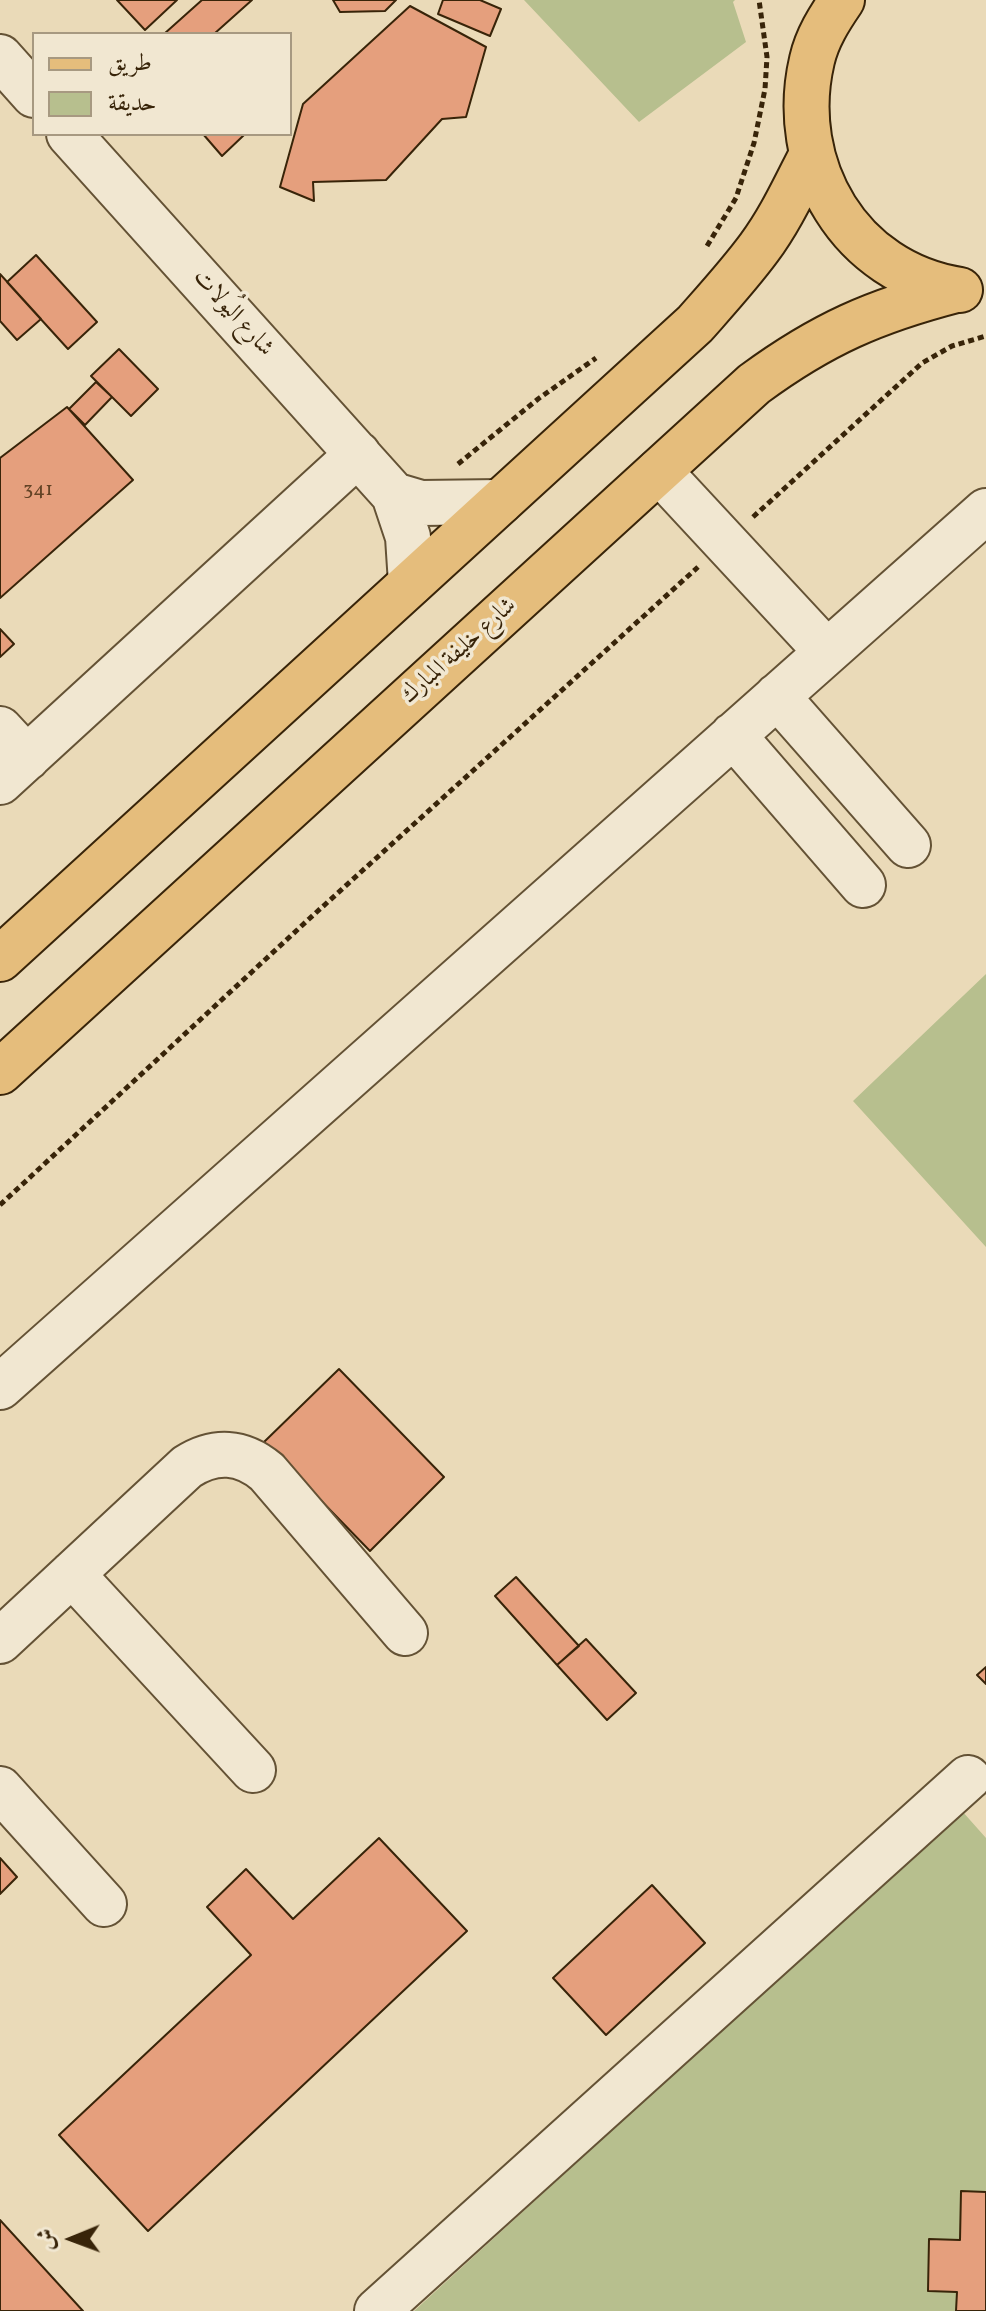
<!DOCTYPE html>
<meta charset="utf-8">
<style>
body{margin:0}
#map{position:relative;width:986px;height:2311px;overflow:hidden;background:#eadab8;font-family:Vollkorn,Amiri,serif}
canvas{display:block}
.legend{position:absolute;left:32px;top:32px;width:260px;height:104px;box-sizing:border-box;background:#f1e7d1;border:2px solid #a79981;margin:0;padding:10px 14px;list-style:none;font-size:24px;color:#382409}
.legend li{display:flex;align-items:center;gap:16px;height:40px}
.legend b{width:40px;border:2px solid #a79981}
.north{position:absolute;left:32px;top:2199px;width:80px;height:80px;-webkit-text-stroke:6px #f1e7d1;paint-order:stroke;rotate:269deg;font-size:22px;font-weight:700;line-height:32px;text-align:center;color:#382409}
.north::after{content:'';display:block;margin:auto;width:28px;height:36px;background:#382409;clip-path:polygon(50% 0,100% 100%,50% 72%,0 100%)}
</style>
<div id="map">
<canvas width="986" height="2311"></canvas>
<ul class="legend">
<li><b style="height:10px;background:#e5bd7c"></b>طريق</li>
<li><b style="height:22px;background:#b7bf8e"></b>حديقة</li>
</ul>
<div class="north">ش</div>
</div>
<script>
const g = document.querySelector('canvas').getContext('2d');
g.lineJoin = 'round';
function fillPath(path, color) { g.fillStyle = color; g.fill(path, 'evenodd'); }
function stroke(path, color, width, dash) { g.strokeStyle = color; g.lineWidth = width; g.lineCap = dash ? 'butt' : 'round'; g.setLineDash(dash || []); g.stroke(path); }
function label(font, color, halo, rows, align = 'center') {
  g.font = font + ' Vollkorn,Amiri,serif'; g.lineWidth = 7; g.setLineDash([]); g.textBaseline = 'middle'; g.strokeStyle = halo; g.fillStyle = color; for (const [text, x, y, turn = 0] of rows) {
    g.save(); g.translate(x, y); g.rotate((+turn || 0) * Math.PI / 180); g.textAlign = isNaN(turn) ? turn : align; if (halo) g.strokeText(text, 0, 0); g.fillText(text, 0, 0); g.restore();
  }
}
fillPath(new Path2D(`
 M 524,0 L 735,0 L 733,2 L 746,42 L 639,122 Z
 M 986,974 L 986,1247 L 853,1101 Z
 M 962,1811 L 986,1838 L 986,2311 L 414,2311 Z`), '#b7bf8e');
const building = new Path2D(`
 M 117,0 L 177,0 L 145,30 Z
 M 202,0 L 252,0 L 214,34 L 164,34 Z
 M 333,0 L 396,0 L 385,11 L 340,12 Z
 M 443,0 L 480,0 L 501,9 L 490,36 L 438,14 Z
 M 410,6 L 486,47 L 466,117 L 442,119 L 386,180 L 313,182 L 314,201 L 280,187 L 303,104 Z
 M 203,134 L 243,134 L 244,135 L 222,156 Z
 M 36,255 L 97,322 L 68,349 L 7,282 Z
 M 0,274 L 41,319 L 17,340 L 0,321 Z
 M 119,349 L 158,389 L 131,416 L 91,376 Z
 M 96,382 L 112,397 L 85,425 L 69,409 Z
 M 67,407 L 133,480 L 0,598 L 0,458 Z
 M 0,629 L 14,644 L 0,657 Z
 M 339,1369 L 444,1477 L 370,1551 L 264,1442 Z
 M 516,1577 L 579,1646 L 557,1665 L 495,1596 Z
 M 586,1639 L 636,1693 L 607,1720 L 557,1665 Z
 M 986,1667 L 986,1684 L 977,1675 Z
 M 379,1838 L 467,1931 L 148,2231 L 59,2135 L 251,1955 L 207,1907 L 246,1869 L 293,1919 Z
 M 0,1858 L 17,1877 L 0,1894 Z
 M 652,1885 L 705,1943 L 606,2035 L 553,1978 Z
 M 961,2191 L 986,2192 L 986,2311 L 956,2311 L 957,2292 L 928,2291 L 929,2239 L 960,2240 Z
 M 0,2220 L 83,2311 L 0,2311 Z`);
fillPath(building, '#e59f7d');
stroke(building, '#382409', 2);
const minor = new Path2D(`
 M 0,57 L 34,95
 M 69,134 L 394,495 L 408,537 L 411,583
 M 659,471 L 827,652
 M 394,495 L 421,503 L 500,502
 M 777,696 L 908,845
 M 0,729 L 27,758
 M 733,735 L 863,885
 M 0,782 L 358,454
 M 0,1387 L 986,511
 M 72,1574 L 253,1770
 M 0,1641 L 187,1467 C 215,1449 242,1451 267,1472 L 405,1633
 M 0,1789 L 104,1904
 M 377,2311 L 968,1778`);
const major = new Path2D(`
 M 842,0 C 829,19 817,38 812,60 C 787,166 850,273 960,290
 M 0,959 L 695,324 C 717,299 739,275 759,248 C 780,220 795,187 811,156
 M 0,1072 L 754,384 C 822,334 875,311 956,290`);
stroke(minor, '#645235', 48);
stroke(major, '#382409', 48);
stroke(new Path2D(`
 M 707,246 L 736,198 L 754,143 L 765,89 L 767,57 L 759,0
 M 458,464 L 538,399 L 596,358
 M 753,517 L 922,363 L 952,346 L 986,336
 M 0,1205 L 309,919 L 698,567`), '#382409', 5, [6, 4]);
stroke(minor, '#f1e7d1', 44);
stroke(major, '#e5bd7c', 44);
label('20px', '#634326', null, [
 ["341",38,491]
]);
label('24px', '#382409', '#f1e7d1', [
 ["شارع اليُولات",232,314,48],
 ["شارع خليفة المبارك",460,652,-42]
]);
</script>
